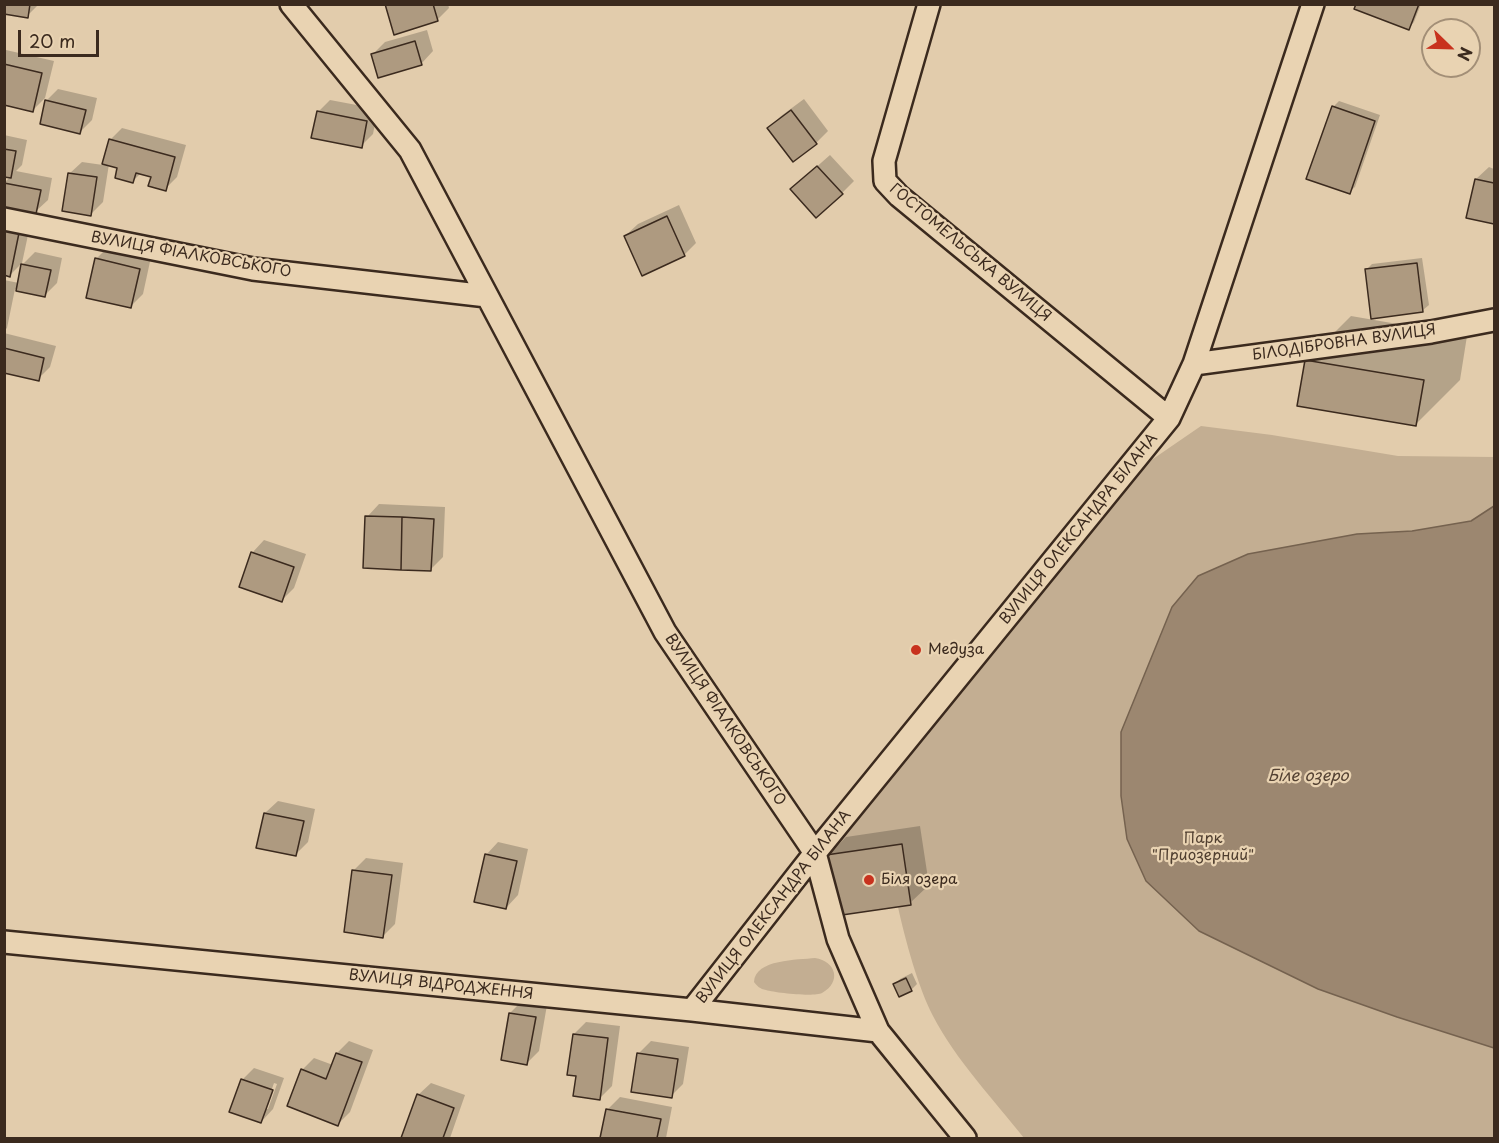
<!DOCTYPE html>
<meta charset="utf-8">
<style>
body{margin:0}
#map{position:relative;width:1499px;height:1143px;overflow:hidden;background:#e2ccac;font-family:"Playpen Sans",sans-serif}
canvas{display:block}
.frame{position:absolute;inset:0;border:6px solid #3b2a1e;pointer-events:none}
.north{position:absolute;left:1421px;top:18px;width:60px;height:60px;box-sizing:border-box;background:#e9d3b2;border:2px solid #a38f77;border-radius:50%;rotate:113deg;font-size:16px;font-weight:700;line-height:24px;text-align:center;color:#3b2a1e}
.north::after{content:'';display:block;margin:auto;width:21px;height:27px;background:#c8321e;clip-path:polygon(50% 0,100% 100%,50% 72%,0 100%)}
.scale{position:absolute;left:18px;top:30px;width:81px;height:27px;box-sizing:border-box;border:3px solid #3b2a1e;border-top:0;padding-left:8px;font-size:18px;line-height:21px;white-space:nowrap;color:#3b2a1e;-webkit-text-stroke:4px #e9d3b2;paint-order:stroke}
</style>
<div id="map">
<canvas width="1499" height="1143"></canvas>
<div class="frame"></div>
<div class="north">N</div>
<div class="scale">20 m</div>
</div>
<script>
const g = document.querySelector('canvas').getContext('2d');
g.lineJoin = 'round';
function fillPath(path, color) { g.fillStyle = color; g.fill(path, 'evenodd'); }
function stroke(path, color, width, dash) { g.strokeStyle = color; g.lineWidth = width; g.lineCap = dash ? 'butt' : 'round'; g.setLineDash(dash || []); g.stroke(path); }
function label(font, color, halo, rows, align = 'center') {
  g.font = font + ' "Playpen Sans",sans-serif'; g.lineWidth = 4.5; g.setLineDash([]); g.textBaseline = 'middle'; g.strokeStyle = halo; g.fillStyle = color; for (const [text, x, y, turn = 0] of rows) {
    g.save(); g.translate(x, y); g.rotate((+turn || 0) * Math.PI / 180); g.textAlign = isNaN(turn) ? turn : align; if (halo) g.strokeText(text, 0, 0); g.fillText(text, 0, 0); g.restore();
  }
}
fillPath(new Path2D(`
 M 1201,426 L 1272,435 L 1398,456 L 1494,457 L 1494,1138 L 1024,1138 C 995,1101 955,1059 933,1016 C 918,987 905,939 898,907 L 826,855 L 1008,626 L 1150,461 Z
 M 815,958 C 836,961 842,982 822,993 C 814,997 776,993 766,990 C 760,989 757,986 754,982 C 755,959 798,960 815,958 Z`), '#c3ae92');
const water = new Path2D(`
 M 1494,506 L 1494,1048 L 1397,1017 L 1318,989 L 1199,931 L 1146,881 L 1127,839 L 1121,796 L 1121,732 L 1172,607 L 1198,576 L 1248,554 L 1357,534 L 1412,531 L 1471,521 Z`);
fillPath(water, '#9c8770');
stroke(water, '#75624f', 1.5);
fillPath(new Path2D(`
 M 4,4 L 39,4 L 27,16 Z
 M 386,4 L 448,4 L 449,8 L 437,20 Z
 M 1358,4 L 1421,4 L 1414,22 L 1409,28 Z
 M 427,30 L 433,51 L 421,64 L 373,54 L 385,42 Z
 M 6,50 L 54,61 L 45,98 L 32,111 L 4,104 Z
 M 58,89 L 97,98 L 92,120 L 80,132 L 46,101 Z
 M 804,99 L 828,131 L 816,143 L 769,128 L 781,116 Z
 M 330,100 L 378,109 L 373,134 L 361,146 L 318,112 Z
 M 1339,101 L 1380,115 L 1355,187 L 1349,192 L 1333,107 Z
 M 122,128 L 186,145 L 177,177 L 165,189 L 152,176 L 141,173 L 133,181 L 119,167 L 109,164 L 103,202 L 91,214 L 69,174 L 82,162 L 103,165 L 110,140 Z
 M 4,135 L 27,140 L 22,165 L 16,171 L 52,178 L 48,200 L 35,212 L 4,207 L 4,183 L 10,177 L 4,176 Z
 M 830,155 L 854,181 L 842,193 L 805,177 Z
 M 1489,167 L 1494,169 L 1494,223 L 1468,217 L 1476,179 Z
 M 679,205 L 696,243 L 684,255 L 625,236 L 638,224 Z
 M 4,216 L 31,221 L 22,263 L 10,275 L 4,274 Z
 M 108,247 L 151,257 L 143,294 L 130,307 L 96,259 Z
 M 35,252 L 62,258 L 57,283 L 45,295 L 15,289 L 7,328 L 4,331 L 4,280 L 19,283 L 22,265 Z
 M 1422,258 L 1429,305 L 1423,310 L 1366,270 L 1372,264 Z
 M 1351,316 L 1467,336 L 1460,380 L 1415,425 L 1306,361 Z
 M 4,333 L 56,346 L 50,367 L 38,379 L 4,371 Z
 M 379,504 L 445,507 L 443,557 L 431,569 L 367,517 Z
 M 264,540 L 306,554 L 294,588 L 282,600 L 252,553 Z
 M 278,801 L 315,809 L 308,842 L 296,854 L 265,813 Z
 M 920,826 L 929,885 L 910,903 L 828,856 L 846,837 Z
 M 498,842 L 528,849 L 518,895 L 506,908 L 486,855 Z
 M 366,858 L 403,863 L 395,924 L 383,936 L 353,871 Z
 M 912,973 L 917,984 L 911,990 L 895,984 L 900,979 Z
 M 522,1001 L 547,1005 L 539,1051 L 527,1063 L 510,1013 Z
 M 586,1022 L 620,1026 L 612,1086 L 600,1098 L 577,1074 L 574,1034 Z
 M 349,1041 L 373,1050 L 350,1112 L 338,1124 L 302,1070 L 314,1058 L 333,1065 L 337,1053 Z
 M 651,1041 L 689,1047 L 683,1084 L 671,1096 L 633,1090 L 639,1053 Z
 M 254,1068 L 284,1078 L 273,1109 L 261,1122 L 242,1080 ZM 274,1083 L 277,1084 L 268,1109 L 265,1109 Z
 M 431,1083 L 465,1095 L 450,1138 L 402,1138 L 418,1095 Z
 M 620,1097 L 672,1107 L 666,1138 L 602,1138 L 607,1110 Z`), '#0003');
const building = new Path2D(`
 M 4,4 L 30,4 L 28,18 L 4,14 Z
 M 385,4 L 433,4 L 438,21 L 394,35 Z
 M 1356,4 L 1419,4 L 1409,30 L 1354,9 Z
 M 415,41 L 422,65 L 378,78 L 371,54 Z
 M 4,64 L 42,73 L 33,112 L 4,105 Z
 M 45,100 L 86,110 L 80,134 L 40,124 Z
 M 1332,106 L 1375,121 L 1350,194 L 1306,179 Z
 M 791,110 L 817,144 L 793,162 L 767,128 Z
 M 317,111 L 367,121 L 362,148 L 311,138 Z
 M 109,139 L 175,157 L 166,191 L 148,186 L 151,177 L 136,173 L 133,183 L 115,178 L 117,168 L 102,164 Z
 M 4,149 L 16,151 L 11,178 L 4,177 Z
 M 817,166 L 843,194 L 816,218 L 790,189 Z
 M 68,173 L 97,177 L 91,216 L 62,211 Z
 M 1475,179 L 1494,183 L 1494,224 L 1466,218 Z
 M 4,183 L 41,190 L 36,214 L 4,208 Z
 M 667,216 L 685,256 L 642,276 L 624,236 Z
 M 4,230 L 19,233 L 10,277 L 4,275 Z
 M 95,258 L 140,269 L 131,308 L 86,298 Z
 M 1417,263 L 1423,312 L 1371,319 L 1365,269 Z
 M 21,264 L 51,270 L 45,297 L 16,291 Z
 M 4,348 L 44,358 L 39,381 L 4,373 Z
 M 1305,360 L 1424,380 L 1416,426 L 1297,406 Z
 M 365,516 L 402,517 L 401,570 L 363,568 Z
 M 402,517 L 434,519 L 431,571 L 401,570 Z
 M 251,552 L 294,567 L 282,602 L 239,587 Z
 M 264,813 L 304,821 L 296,856 L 256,848 Z
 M 902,844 L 911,905 L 835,916 L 826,855 Z
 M 485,854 L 517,861 L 506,909 L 474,902 Z
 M 352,870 L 392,875 L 383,938 L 344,932 Z
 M 906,978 L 912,991 L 899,997 L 893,984 Z
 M 509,1013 L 536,1017 L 527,1065 L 501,1060 Z
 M 573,1034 L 608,1038 L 600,1100 L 573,1096 L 576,1076 L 567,1075 Z
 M 336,1053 L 362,1062 L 338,1126 L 287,1106 L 301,1069 L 326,1079 Z
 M 637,1053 L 678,1059 L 672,1098 L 631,1092 Z
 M 241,1079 L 273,1090 L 261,1123 L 229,1112 Z
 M 417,1094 L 454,1108 L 443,1138 L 401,1138 Z
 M 606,1109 L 661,1119 L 657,1138 L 600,1138 Z`);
fillPath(building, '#ae9a80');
stroke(building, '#3b2a1e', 1.5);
const minor = new Path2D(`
 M 291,4 L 410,150 L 665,632 L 815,853 L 838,939 L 878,1031 L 965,1138
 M 929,4 L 884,161 L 885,181 L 899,196 L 1169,418
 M 4,219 L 253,269 L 487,296
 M 1194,364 L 1431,332 L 1494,320
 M 4,942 L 692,1010 L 878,1031
 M 692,1010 L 815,853 L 1169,418 L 1194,364 L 1313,4`);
stroke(minor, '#3b2a1e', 26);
stroke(minor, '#e9d3b2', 21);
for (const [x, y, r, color] of [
 [916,650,6,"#c8321e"],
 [869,880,6,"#c8321e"]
]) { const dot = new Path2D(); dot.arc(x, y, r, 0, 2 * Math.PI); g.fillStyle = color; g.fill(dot); stroke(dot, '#e9d3b2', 2); }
label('15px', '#3b2a1e', '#e9d3b2', [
 ["ГОСТОМЕЛЬСЬКА ВУЛИЦЯ",970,253,40],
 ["ВУЛИЦЯ ФІАЛКОВСЬКОГО",191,255,10],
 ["БІЛОДІБРОВНА ВУЛИЦЯ",1344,343,-8],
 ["ВУЛИЦЯ ОЛЕКСАНДРА БІЛАНА",1079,529,-51],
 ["ВУЛИЦЯ ФІАЛКОВСЬКОГО",725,720,56],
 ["ВУЛИЦЯ ОЛЕКСАНДРА БІЛАНА",774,907,-52],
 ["ВУЛИЦЯ ВІДРОДЖЕННЯ",441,985,6]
]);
label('15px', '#3b2a1e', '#e9d3b2', [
 ["Медуза",928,650],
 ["Біля озера",881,880]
], 'left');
label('15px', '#4f3e2f', '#e9d3b2', [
 ["Парк",1203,839],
 ["\"Приозерний\"",1203,856]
]);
label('italic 16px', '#534132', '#e9d3b2', [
 ["Біле озеро",1308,777]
]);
</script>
